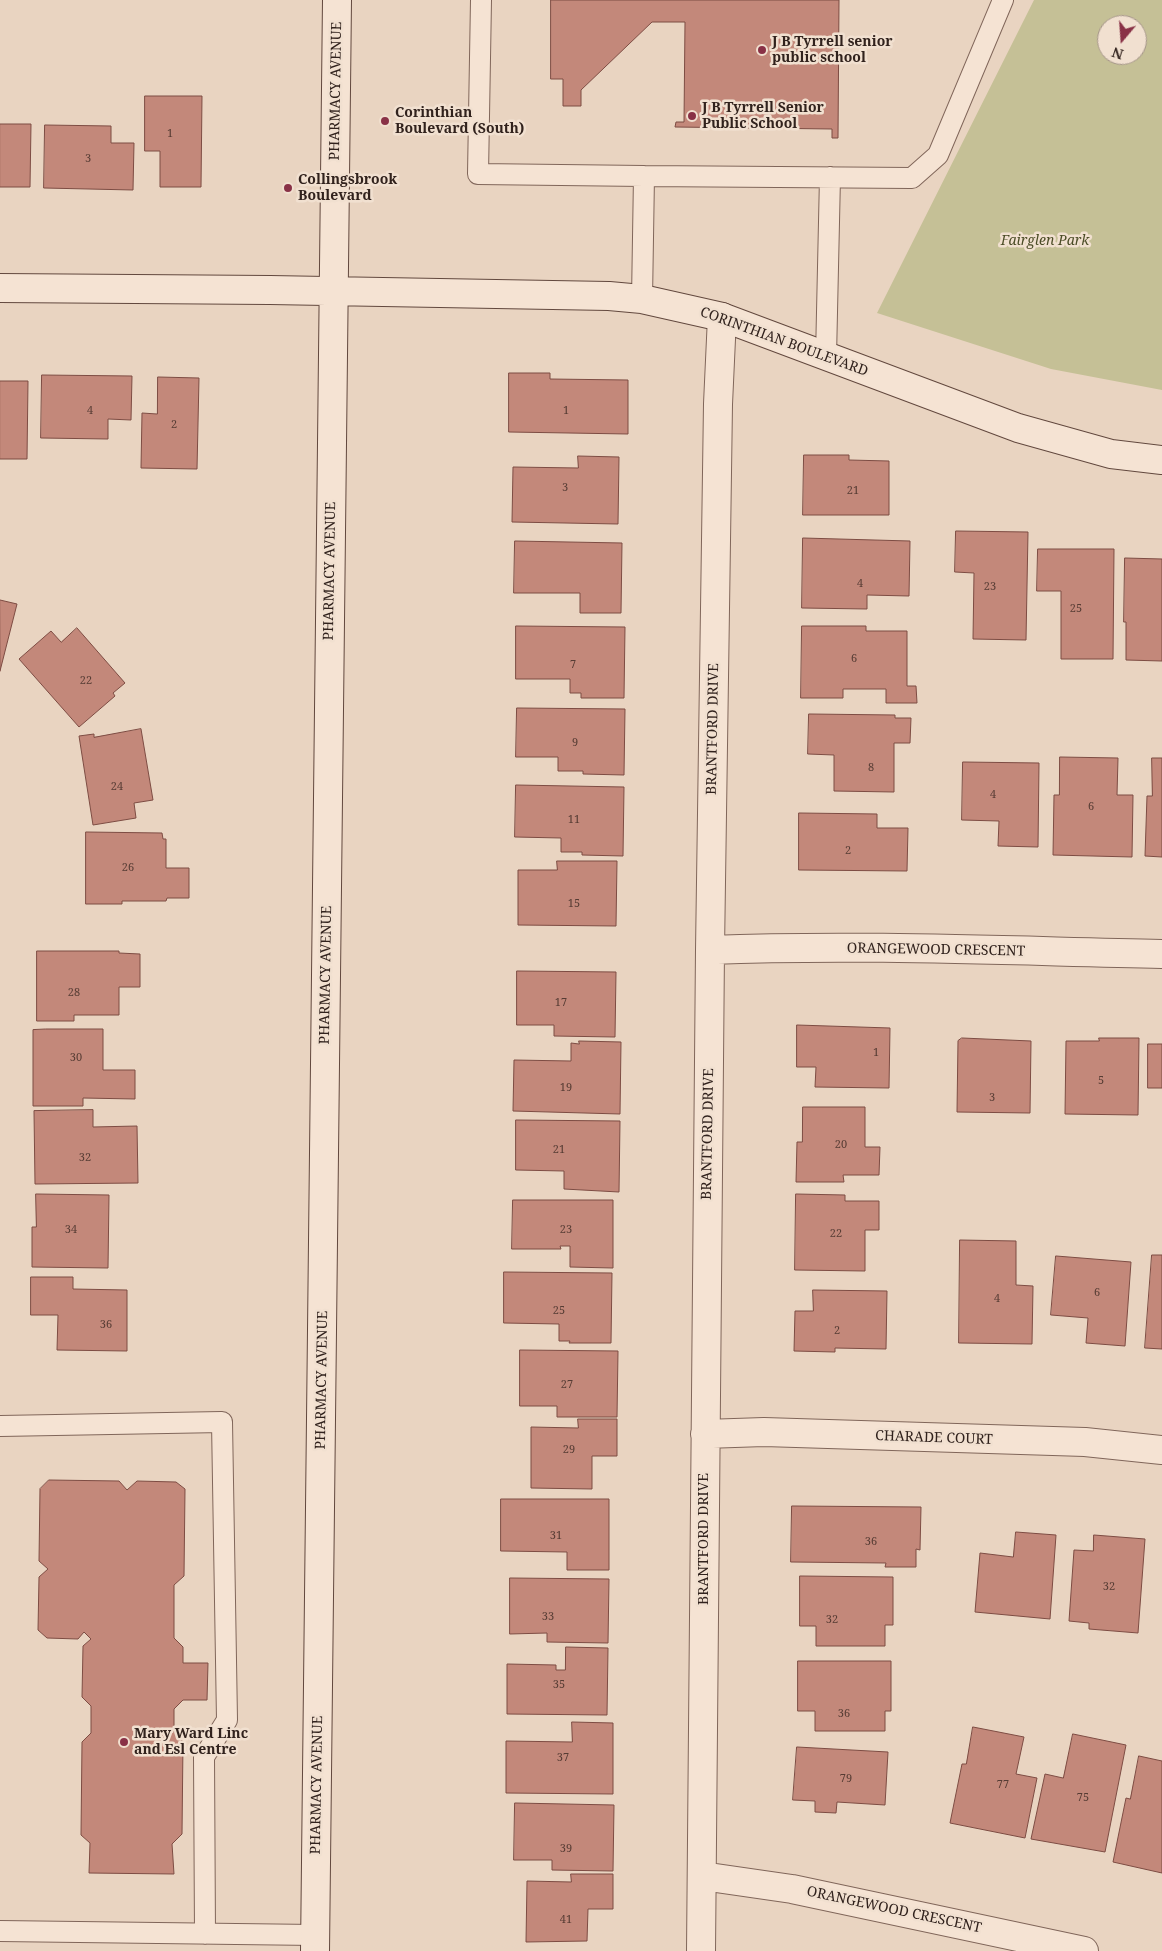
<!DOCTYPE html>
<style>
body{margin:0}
#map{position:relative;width:1162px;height:1951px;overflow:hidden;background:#e9d4c1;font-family:"Noto Serif",serif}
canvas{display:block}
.north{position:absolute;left:1097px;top:15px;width:50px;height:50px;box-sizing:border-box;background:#f1e0d0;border:1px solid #a49488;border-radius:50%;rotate:198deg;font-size:14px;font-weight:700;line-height:20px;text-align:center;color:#31221d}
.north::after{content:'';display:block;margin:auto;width:18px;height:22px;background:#893146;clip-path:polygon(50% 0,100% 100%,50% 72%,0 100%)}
</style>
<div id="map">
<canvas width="1162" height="1951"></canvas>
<div class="north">N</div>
</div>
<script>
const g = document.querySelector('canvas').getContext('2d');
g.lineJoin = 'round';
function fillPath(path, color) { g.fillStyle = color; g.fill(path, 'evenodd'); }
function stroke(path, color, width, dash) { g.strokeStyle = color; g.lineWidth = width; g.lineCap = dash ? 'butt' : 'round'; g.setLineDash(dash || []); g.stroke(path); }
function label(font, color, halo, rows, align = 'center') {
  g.font = font + ' "Noto Serif",serif'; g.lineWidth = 5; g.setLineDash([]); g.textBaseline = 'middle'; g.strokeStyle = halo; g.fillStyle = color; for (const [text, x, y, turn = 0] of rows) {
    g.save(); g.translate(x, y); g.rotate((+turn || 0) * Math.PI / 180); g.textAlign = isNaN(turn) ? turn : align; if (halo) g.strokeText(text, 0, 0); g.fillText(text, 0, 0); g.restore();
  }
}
fillPath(new Path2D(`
 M 1034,0 L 1162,0 L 1162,390 L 1051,369 L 877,313 ZM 1107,25 L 1137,25 L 1137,55 L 1107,55 Z`), '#c5c096');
const building = new Path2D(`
 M 551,0 L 839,0 L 838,138 L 832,138 L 832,129 L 675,127 L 676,122 L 684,122 L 685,22 L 652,22 L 581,90 L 581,106 L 563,106 L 563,79 L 551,79 Z
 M 145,96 L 202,96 L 201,187 L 160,187 L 160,151 L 145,151 Z
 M 0,124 L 31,124 L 30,187 L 0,187 Z
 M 45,125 L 111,126 L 111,143 L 134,143 L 133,190 L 44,188 Z
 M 509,373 L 550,373 L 550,379 L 628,380 L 628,434 L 509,432 Z
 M 42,375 L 132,376 L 131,420 L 108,419 L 108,439 L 41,438 Z
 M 158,377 L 199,378 L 197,469 L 141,468 L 142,413 L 157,414 Z
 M 0,381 L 28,381 L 27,459 L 0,459 Z
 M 804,455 L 849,455 L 849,460 L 889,461 L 889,515 L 803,515 Z
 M 578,456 L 619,457 L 618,524 L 512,522 L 513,467 L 578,468 Z
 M 956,531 L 1028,532 L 1026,640 L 973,639 L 974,573 L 955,572 Z
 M 803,538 L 910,541 L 909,596 L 867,595 L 867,609 L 802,608 Z
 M 515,541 L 622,543 L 621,613 L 580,613 L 580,593 L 514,593 Z
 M 1038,549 L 1114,549 L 1113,659 L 1061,659 L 1061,591 L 1037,591 Z
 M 1125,558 L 1162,559 L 1162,661 L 1126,660 L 1126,622 L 1124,622 Z
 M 0,600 L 17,604 L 0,671 Z
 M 516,626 L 625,627 L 624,698 L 581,698 L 581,693 L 570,693 L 570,679 L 516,679 Z
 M 802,626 L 866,626 L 866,631 L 907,631 L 907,686 L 916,686 L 917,703 L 886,703 L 886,689 L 843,689 L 843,698 L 801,698 Z
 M 77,628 L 125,683 L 113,693 L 115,696 L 79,727 L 19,659 L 51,631 L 61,642 Z
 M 517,708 L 625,709 L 624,775 L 583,774 L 583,771 L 558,771 L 558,757 L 516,757 Z
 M 809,714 L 895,715 L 895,718 L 911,718 L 910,743 L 894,743 L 894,792 L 834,791 L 834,755 L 808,754 Z
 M 141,729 L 153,800 L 134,803 L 136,818 L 93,825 L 79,736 L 94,734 L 94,737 Z
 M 1060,757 L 1118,758 L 1117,795 L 1133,795 L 1132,857 L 1053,855 L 1054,795 L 1059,795 Z
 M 1152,758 L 1162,758 L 1162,857 L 1145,856 L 1147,796 L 1152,796 Z
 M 963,762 L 1039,763 L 1038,847 L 998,846 L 999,821 L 962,820 Z
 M 516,785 L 624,787 L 623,856 L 582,855 L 582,852 L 561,852 L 561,838 L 515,837 Z
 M 799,813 L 877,814 L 877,828 L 908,828 L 907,871 L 799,870 Z
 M 86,832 L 162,833 L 163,839 L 166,839 L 166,868 L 189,868 L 189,898 L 167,898 L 166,901 L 122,901 L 122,904 L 86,904 Z
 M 557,861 L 617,861 L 616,926 L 518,925 L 518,870 L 557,870 Z
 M 37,951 L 119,951 L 119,953 L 140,954 L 140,987 L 119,987 L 119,1015 L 74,1015 L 74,1021 L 37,1021 Z
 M 517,971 L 616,972 L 615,1037 L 554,1036 L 554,1025 L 517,1025 Z
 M 797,1025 L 890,1028 L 889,1088 L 815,1087 L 816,1067 L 797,1067 Z
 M 46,1029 L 103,1029 L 103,1070 L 135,1070 L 135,1099 L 83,1098 L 83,1106 L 33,1106 L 33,1030 Z
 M 962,1038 L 1031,1041 L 1030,1113 L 957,1112 L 958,1041 Z
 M 1099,1038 L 1139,1038 L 1138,1115 L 1065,1114 L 1066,1041 L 1099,1041 Z
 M 579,1041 L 621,1042 L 620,1114 L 513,1111 L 514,1060 L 571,1061 L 571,1043 L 579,1044 Z
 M 1148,1044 L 1162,1044 L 1162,1088 L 1148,1088 Z
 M 803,1107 L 865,1107 L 865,1147 L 880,1147 L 879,1175 L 843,1175 L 844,1182 L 796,1182 L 797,1142 L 802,1142 Z
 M 93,1110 L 93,1127 L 137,1126 L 138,1183 L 35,1184 L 34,1111 Z
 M 516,1120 L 620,1121 L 619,1192 L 564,1189 L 564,1171 L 516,1170 Z
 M 36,1194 L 109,1195 L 108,1268 L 32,1267 L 32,1227 L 36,1227 Z
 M 796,1194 L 845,1195 L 845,1201 L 879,1201 L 879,1230 L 865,1230 L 865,1271 L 795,1270 Z
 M 513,1200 L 613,1200 L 613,1268 L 570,1267 L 570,1246 L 560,1246 L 561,1249 L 512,1249 Z
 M 960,1240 L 1016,1241 L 1016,1285 L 1033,1286 L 1032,1344 L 959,1343 Z
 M 1152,1255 L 1162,1255 L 1162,1349 L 1145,1348 Z
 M 1056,1256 L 1131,1262 L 1125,1346 L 1086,1343 L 1088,1318 L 1051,1315 Z
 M 504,1272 L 612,1273 L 611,1343 L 569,1343 L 570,1341 L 559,1341 L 559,1324 L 504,1323 Z
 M 31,1277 L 73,1277 L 73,1289 L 127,1290 L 127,1351 L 57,1350 L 58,1315 L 31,1315 Z
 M 813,1290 L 887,1291 L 886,1349 L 835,1348 L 835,1352 L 794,1351 L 795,1311 L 813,1311 Z
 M 520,1350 L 618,1351 L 617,1417 L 557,1417 L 557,1406 L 520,1406 Z
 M 578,1419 L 617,1419 L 617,1456 L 592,1456 L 592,1489 L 531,1488 L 531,1427 L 578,1428 Z
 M 49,1480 L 119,1481 L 127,1490 L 137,1481 L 176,1482 L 185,1489 L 184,1576 L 174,1585 L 174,1638 L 183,1647 L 183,1663 L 208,1663 L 207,1700 L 183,1700 L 174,1709 L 174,1731 L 183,1742 L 182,1834 L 172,1844 L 174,1874 L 89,1873 L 90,1843 L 81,1835 L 82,1742 L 91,1733 L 91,1706 L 82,1697 L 83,1646 L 91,1639 L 84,1632 L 78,1639 L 47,1638 L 38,1630 L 39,1577 L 48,1569 L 39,1561 L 40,1489 Z
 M 501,1499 L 609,1499 L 609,1570 L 567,1570 L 567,1552 L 501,1551 Z
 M 792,1506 L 921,1507 L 920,1550 L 916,1549 L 916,1567 L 885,1567 L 886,1563 L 791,1562 Z
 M 1016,1532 L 1056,1535 L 1050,1619 L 975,1612 L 980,1553 L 1013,1557 Z
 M 1094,1535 L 1145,1539 L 1138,1633 L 1089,1629 L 1089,1623 L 1069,1621 L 1074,1550 L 1093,1551 Z
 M 800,1576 L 893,1577 L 893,1625 L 885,1625 L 885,1646 L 816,1646 L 816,1626 L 800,1626 Z
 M 510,1578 L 609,1579 L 608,1643 L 547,1642 L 547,1633 L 510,1634 Z
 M 566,1647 L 608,1648 L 607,1715 L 507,1714 L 507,1664 L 556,1665 L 556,1670 L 565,1670 Z
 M 798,1661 L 891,1661 L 891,1711 L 885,1711 L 885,1731 L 815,1731 L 815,1711 L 798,1711 Z
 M 572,1722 L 613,1723 L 613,1794 L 506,1793 L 506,1741 L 572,1742 Z
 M 973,1727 L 1024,1737 L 1016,1774 L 1037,1778 L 1025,1838 L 950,1823 L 962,1764 L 966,1764 Z
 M 1073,1734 L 1126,1745 L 1105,1852 L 1031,1839 L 1045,1774 L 1063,1778 Z
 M 797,1747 L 888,1752 L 885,1805 L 837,1802 L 836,1813 L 815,1812 L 815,1801 L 793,1800 Z
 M 1139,1756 L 1162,1761 L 1162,1873 L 1113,1862 L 1126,1798 L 1130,1799 Z
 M 515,1803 L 614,1805 L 613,1871 L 552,1870 L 552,1860 L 514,1860 Z
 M 571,1874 L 613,1874 L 613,1909 L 588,1909 L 587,1941 L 526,1942 L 527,1881 L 571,1882 Z`);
fillPath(building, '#c3887a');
stroke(building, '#7d4c43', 1);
const lane = new Path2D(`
 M 481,0 L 478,174 L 644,176 L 642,299
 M 644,176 L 912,178 L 938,155 L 1003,0
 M 826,357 L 830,177
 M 0,1426 L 222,1422 L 227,1720 L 204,1757 L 205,1934
 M 0,1931 L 315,1935`);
const street = new Path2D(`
 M 710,950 C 860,944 1012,951 1162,954
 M 705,1434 L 764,1432 L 1085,1442 L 1162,1450
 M 702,1876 L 792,1889 L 1084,1951
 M 701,1951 L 710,950 L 718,404 L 722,317`);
const secondary = new Path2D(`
 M 0,288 L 270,290 L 609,296 L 642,299 L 722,317 L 1018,428 L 1111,454 L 1162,460
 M 315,1951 L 337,0`);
stroke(lane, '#80665a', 22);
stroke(street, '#80665a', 30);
stroke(secondary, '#62483e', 30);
stroke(lane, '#f5e3d3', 20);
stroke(street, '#f5e3d3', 28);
stroke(secondary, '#f5e3d3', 28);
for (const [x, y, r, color] of [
 [762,50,5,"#893146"],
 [692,116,5,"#893146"],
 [385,121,5,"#893146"],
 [288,188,5,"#893146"],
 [124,1742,5,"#893146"]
]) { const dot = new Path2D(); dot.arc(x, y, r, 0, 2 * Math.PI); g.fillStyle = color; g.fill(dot); stroke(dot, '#f1e0d0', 2); }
label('11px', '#563c34', null, [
 ["1",170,134],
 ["3",88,159],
 ["4",90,411],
 ["1",566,411],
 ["2",174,425],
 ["3",565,488],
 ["21",853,491],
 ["4",860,584],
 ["23",990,587],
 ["25",1076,609],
 ["6",854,659],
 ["7",573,665],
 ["22",86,681],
 ["9",575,743],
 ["8",871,768],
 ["24",117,787],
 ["4",993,795],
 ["6",1091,807],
 ["11",574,820],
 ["2",848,851],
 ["26",128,868],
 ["15",574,904],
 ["28",74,993],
 ["17",561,1003],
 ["1",876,1053],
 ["30",76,1058],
 ["5",1101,1081],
 ["19",566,1088],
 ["3",992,1098],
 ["20",841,1145],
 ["21",559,1150],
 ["32",85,1158],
 ["34",71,1230],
 ["23",566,1230],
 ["22",836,1234],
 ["6",1097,1293],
 ["4",997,1299],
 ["25",559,1311],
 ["36",106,1325],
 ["2",837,1331],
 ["27",567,1385],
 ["29",569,1450],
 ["31",556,1536],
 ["36",871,1542],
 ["32",1109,1587],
 ["33",548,1617],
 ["32",832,1620],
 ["35",559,1685],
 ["36",844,1714],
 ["37",563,1758],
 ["79",846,1779],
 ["77",1003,1785],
 ["75",1083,1798],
 ["39",566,1849],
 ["41",566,1920]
]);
label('bold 14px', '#31221d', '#f1e0d0', [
 ["J B Tyrrell senior",772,42],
 ["public school",772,58],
 ["J B Tyrrell Senior",702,108],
 ["Public School",702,124],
 ["Corinthian",395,113],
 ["Boulevard (South)",395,129],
 ["Collingsbrook",298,180],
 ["Boulevard",298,196],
 ["Mary Ward Linc",134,1734],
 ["and Esl Centre",134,1750]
], 'left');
label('14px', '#31221d', '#f1e0d0', [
 ["PHARMACY AVENUE",336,91,-89],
 ["CORINTHIAN BOULEVARD",784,342,20],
 ["PHARMACY AVENUE",330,571,-89],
 ["BRANTFORD DRIVE",713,729,-89],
 ["ORANGEWOOD CRESCENT",936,950,1],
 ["PHARMACY AVENUE",326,975,-89],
 ["BRANTFORD DRIVE",708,1134,-89],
 ["PHARMACY AVENUE",322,1380,-89],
 ["CHARADE COURT",934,1438,2],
 ["BRANTFORD DRIVE",704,1539,-90],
 ["PHARMACY AVENUE",317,1785,-89],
 ["ORANGEWOOD CRESCENT",894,1910,12]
]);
label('italic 14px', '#4b4c26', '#f1e0d0', [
 ["Fairglen Park",1045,241]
]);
</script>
